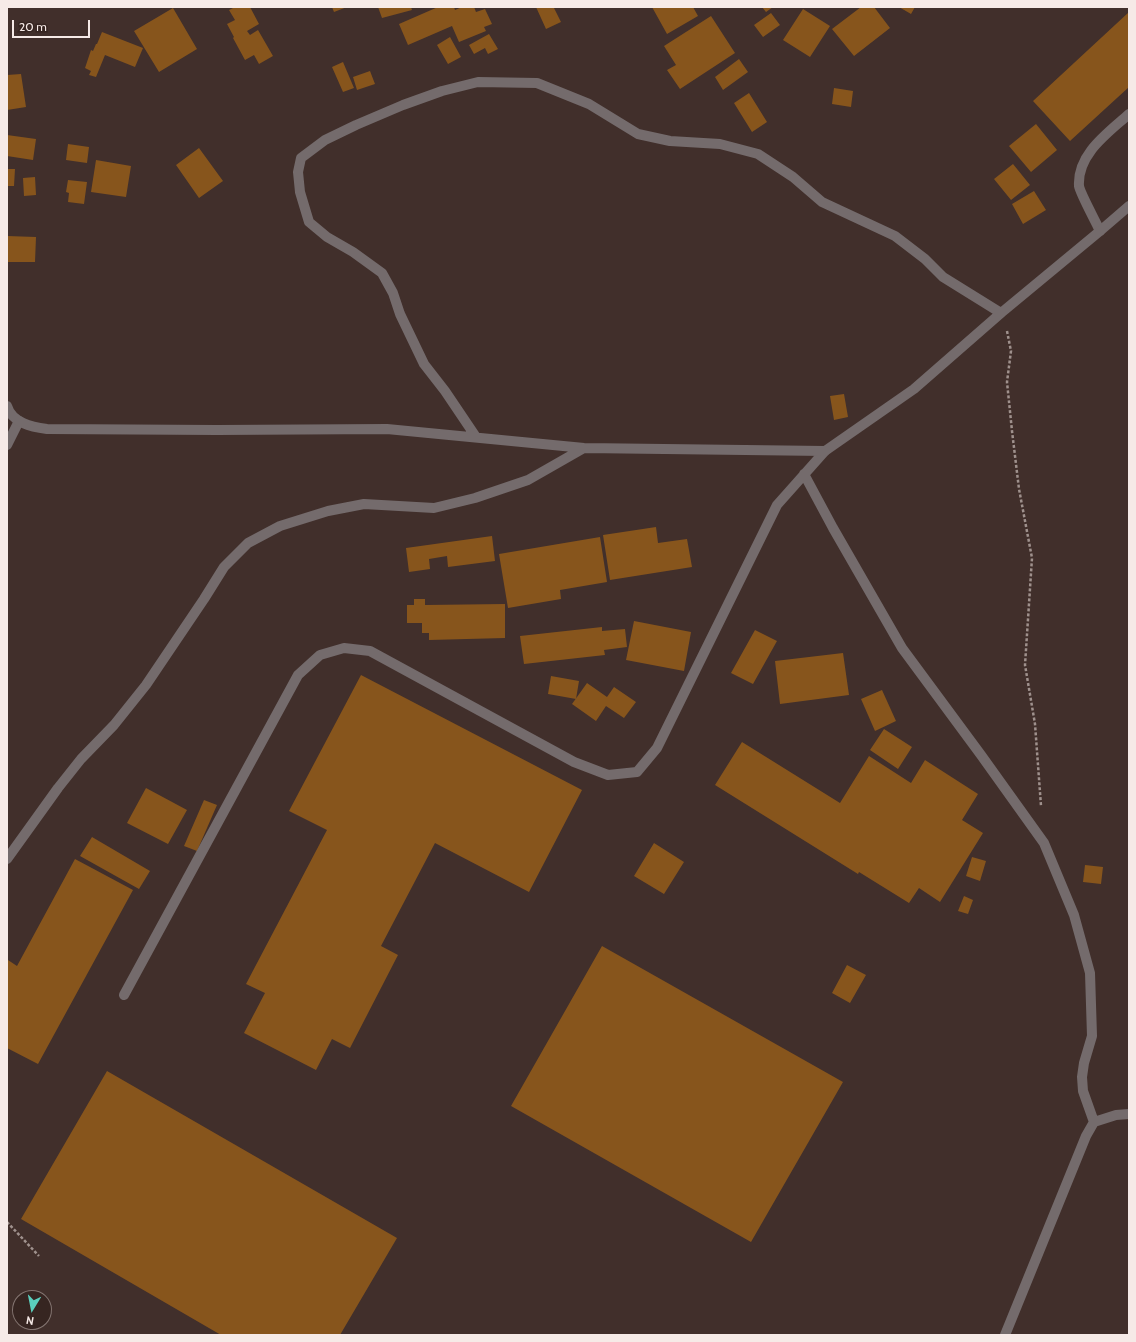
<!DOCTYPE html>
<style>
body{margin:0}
#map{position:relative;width:1136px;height:1342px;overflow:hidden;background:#412f2b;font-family:Cabin,sans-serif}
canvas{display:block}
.frame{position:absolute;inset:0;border:8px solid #f6eae7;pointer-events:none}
.north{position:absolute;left:12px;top:1290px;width:40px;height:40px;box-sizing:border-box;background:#362521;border:1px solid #837470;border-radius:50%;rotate:190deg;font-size:11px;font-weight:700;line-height:16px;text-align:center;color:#f6eae7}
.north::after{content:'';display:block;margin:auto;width:14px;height:18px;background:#5acebd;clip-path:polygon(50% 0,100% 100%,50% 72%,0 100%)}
.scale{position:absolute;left:12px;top:20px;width:78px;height:18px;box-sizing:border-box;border:2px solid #f6eae7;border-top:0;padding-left:5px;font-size:12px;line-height:14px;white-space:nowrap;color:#f6eae7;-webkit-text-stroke:3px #362521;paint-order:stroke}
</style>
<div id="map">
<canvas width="1136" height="1342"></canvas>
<div class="frame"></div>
<div class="north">N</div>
<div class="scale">20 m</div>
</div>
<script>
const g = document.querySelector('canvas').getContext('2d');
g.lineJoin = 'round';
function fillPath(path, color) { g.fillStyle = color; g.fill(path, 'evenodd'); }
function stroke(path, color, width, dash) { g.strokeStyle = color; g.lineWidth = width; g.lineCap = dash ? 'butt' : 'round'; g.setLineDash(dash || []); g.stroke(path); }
fillPath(new Path2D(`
 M 235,7 L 250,7 L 259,24 L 247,31 L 250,35 L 258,30 L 273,56 L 259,64 L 254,55 L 245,60 L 233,38 L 234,37 L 227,24 L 235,20 L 229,10 Z
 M 332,7 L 347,7 L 334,12 Z
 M 378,7 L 411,7 L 412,10 L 382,18 Z
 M 438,7 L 454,7 L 455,10 L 462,7 L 474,7 L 476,12 L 485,9 L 492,24 L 484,27 L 486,31 L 459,42 L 452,26 L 408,45 L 399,24 Z
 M 536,7 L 557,7 L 554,8 L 561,22 L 546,29 Z
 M 652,7 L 693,7 L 698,16 L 667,34 Z
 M 762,7 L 773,7 L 766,12 Z
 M 861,7 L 874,7 L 890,28 L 854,56 L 832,29 Z
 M 899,7 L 915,7 L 911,14 Z
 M 173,8 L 197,49 L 159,72 L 134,31 Z
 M 803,9 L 830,26 L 810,57 L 783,40 Z
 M 1129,12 L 1129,87 L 1070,141 L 1033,101 Z
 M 771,13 L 780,25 L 763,37 L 754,25 Z
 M 711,16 L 735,53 L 680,89 L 667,70 L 676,65 L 664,46 Z
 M 102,32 L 143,48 L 135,67 L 105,55 L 96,77 L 89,75 L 91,71 L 85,68 L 91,50 L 93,51 L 96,44 L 97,44 Z
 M 489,34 L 498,49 L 488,54 L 485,48 L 474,54 L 469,45 Z
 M 450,37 L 461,57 L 448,64 L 437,45 Z
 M 739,59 L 748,72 L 723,90 L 715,77 Z
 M 343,62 L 354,88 L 343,92 L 332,67 Z
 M 370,71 L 375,84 L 357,90 L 353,77 Z
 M 21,74 L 26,107 L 7,110 L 7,75 Z
 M 834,88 L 853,91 L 851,107 L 832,104 Z
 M 749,93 L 767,122 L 752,132 L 734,103 Z
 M 1036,124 L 1057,150 L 1031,172 L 1009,146 Z
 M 7,135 L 36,139 L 33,160 L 7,156 Z
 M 68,144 L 89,147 L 87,163 L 66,160 Z
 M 199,148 L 223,181 L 199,198 L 176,165 Z
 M 96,160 L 131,166 L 126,197 L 91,192 Z
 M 1013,164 L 1030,185 L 1011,200 L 994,179 Z
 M 7,169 L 15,169 L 14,186 L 7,186 Z
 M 35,177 L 36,195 L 24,196 L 23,178 Z
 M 68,180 L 87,182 L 84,204 L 68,202 L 69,193 L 66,192 Z
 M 1034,191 L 1046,210 L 1023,224 L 1012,204 Z
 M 7,236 L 36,237 L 35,262 L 7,262 Z
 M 844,394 L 848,417 L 834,420 L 830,396 Z
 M 656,527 L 658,543 L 687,539 L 692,567 L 610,580 L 603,535 Z
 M 492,536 L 495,561 L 448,567 L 447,556 L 429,559 L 430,569 L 409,572 L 406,548 Z
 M 600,537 L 607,582 L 560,590 L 561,599 L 508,608 L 499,554 Z
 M 414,599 L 425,599 L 425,605 L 505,604 L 505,638 L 429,640 L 429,633 L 422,633 L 422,623 L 407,623 L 407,605 L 414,605 Z
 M 634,621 L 691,632 L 684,671 L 626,660 Z
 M 602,627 L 602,631 L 625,629 L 627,647 L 604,650 L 605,655 L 524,664 L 520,636 Z
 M 755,630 L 777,641 L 753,684 L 731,673 Z
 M 843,653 L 849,695 L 780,704 L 775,661 Z
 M 361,675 L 582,790 L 529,892 L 435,843 L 381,946 L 398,955 L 350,1048 L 332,1039 L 316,1070 L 244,1033 L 265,993 L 246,984 L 327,830 L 289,811 Z
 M 551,676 L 579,681 L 576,699 L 548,694 Z
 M 587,683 L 607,697 L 614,687 L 636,702 L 624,718 L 606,706 L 596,721 L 572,704 Z
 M 882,690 L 896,721 L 875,731 L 861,699 Z
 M 884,729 L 912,747 L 898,769 L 870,750 Z
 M 742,742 L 840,803 L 869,756 L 911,783 L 925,760 L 978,794 L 962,820 L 983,833 L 940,902 L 919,888 L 909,903 L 859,872 L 858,874 L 715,785 Z
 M 146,788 L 187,810 L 168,844 L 127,823 Z
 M 204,800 L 217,805 L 197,851 L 184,846 Z
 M 92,837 L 150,871 L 139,889 L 80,856 Z
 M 654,843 L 684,862 L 664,894 L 634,876 Z
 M 972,857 L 986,861 L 980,881 L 966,876 Z
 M 75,859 L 133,890 L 38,1064 L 7,1048 L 7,962 L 8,960 L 17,966 Z
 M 1085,865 L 1103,867 L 1101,884 L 1083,882 Z
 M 964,896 L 973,900 L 968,914 L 958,911 Z
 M 602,946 L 843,1082 L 751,1242 L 511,1106 Z
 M 847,965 L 866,975 L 850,1003 L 832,993 Z
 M 107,1071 L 397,1238 L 340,1335 L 221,1335 L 21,1219 Z`), '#87551c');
stroke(new Path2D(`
 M 1007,331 L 1011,351 L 1007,382 L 1012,431 L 1019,489 L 1032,558 L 1025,665 L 1035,724 L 1041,806
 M 7,1222 L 39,1256`), '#9f918d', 2.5, [3, 2]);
stroke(new Path2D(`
 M 1100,231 C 1096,222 1080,193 1079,186 C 1077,154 1108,133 1129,114
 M 7,445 L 19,421
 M 804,474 L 833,528 L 902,648 L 981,755 L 1044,843 L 1074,915 L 1090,973 L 1092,1036 L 1084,1063 L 1082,1077 L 1083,1091 L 1094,1122
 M 124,995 L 298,675 L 320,655 L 344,648 L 370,651 L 574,762 L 608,775 L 637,772 L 657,748 L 777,505 L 825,451
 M 1005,1335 L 1086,1136 L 1094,1122 L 1116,1115 L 1129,1114`), '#746b6c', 10);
stroke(new Path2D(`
 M 7,406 C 12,423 32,427 47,429 L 217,430 L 387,429 L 584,448 L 825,451 L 914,389 L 1001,313 L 1100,231 L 1129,206
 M 476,437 L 445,391 L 424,364 L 400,314 L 393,293 L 382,273 L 353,252 L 327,237 L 309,222 L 300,192 L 298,172 L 301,158 L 325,140 L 356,125 L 403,105 L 442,91 L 478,82 L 537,83 L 589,104 L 638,134 L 670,141 L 720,144 L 758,154 L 793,177 L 822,202 L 895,236 L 925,259 L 943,277 L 1001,313
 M 7,859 L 58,788 L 81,759 L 114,725 L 146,685 L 204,599 L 224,567 L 248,543 L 280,526 L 328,511 L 364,504 L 434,508 L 475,498 L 528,480 L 584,448`), '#746b6c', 10);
</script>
